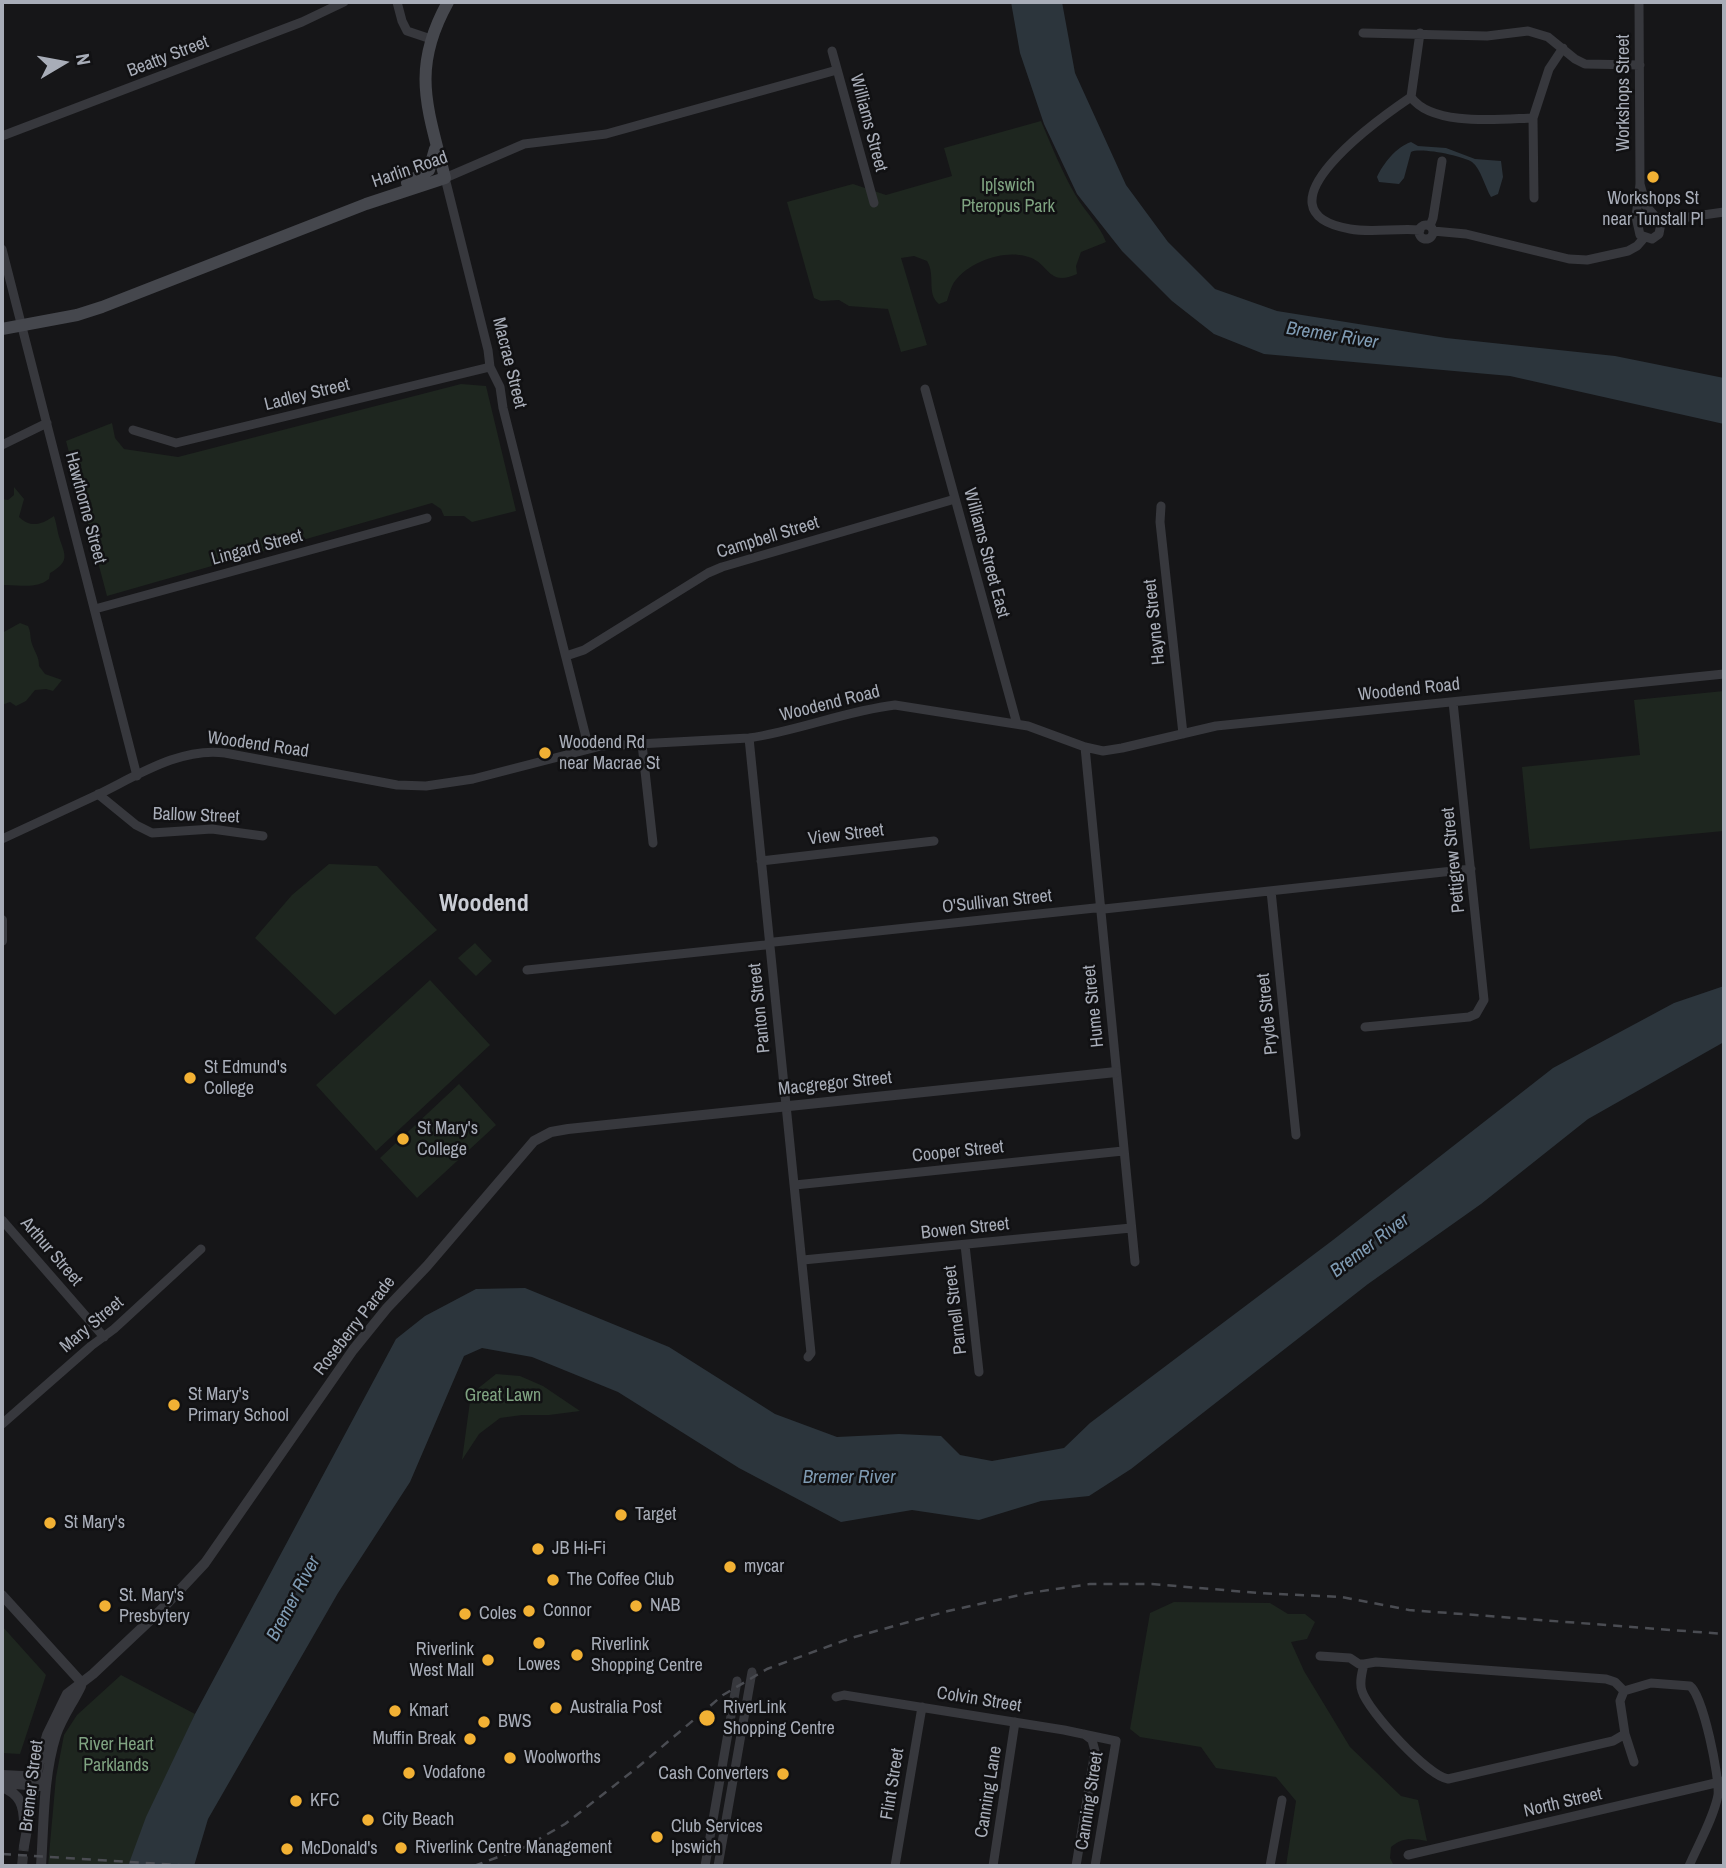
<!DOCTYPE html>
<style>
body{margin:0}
#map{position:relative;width:1726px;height:1868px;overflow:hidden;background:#161618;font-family:"Archivo Narrow",sans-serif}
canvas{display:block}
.frame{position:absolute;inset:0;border:4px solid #a8adb8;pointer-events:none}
.north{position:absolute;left:28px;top:28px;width:70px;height:70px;-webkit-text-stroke:5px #111113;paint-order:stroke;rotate:80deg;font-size:19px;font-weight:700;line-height:28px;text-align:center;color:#a8adb8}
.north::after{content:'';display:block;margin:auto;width:24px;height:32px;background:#a8adb8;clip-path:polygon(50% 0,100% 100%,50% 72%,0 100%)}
</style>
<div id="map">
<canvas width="1726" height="1868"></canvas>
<div class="frame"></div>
<div class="north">N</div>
</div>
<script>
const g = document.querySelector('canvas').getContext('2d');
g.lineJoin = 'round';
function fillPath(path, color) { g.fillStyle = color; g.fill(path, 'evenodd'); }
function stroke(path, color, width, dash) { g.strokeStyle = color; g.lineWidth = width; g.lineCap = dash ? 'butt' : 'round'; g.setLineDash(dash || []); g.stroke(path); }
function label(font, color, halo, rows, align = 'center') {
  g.font = font + ' "Archivo Narrow",sans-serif'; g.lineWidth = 5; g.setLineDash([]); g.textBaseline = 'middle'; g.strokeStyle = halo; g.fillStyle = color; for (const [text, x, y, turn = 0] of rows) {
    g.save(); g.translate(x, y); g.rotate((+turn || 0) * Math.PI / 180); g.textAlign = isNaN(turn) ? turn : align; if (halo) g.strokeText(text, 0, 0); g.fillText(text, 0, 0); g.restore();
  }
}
fillPath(new Path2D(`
 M 1041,121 C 1052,147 1062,172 1076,196 C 1085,212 1100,225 1106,242 L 1081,252 L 1076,266 L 1077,274 C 1046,288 1050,261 1025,256 C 1003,250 969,262 955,281 C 951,286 949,295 947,301 L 939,304 C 926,294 936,275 927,261 L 914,256 L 901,258 L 927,345 L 901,352 L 888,309 L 849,306 L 839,300 L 821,301 L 814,298 L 787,202 L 853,184 L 886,195 L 952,176 L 944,148 Z
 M 461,384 L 486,386 L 516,511 L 472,522 L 464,516 L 444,516 L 441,509 L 432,503 L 107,596 L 66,441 L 112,423 L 115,438 L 124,449 L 178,457 Z
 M 14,487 L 24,499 L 19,517 C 31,528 41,525 54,516 C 56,522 57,528 58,533 C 63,553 73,560 50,573 L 49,579 C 35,590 18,584 2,585 L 2,499 L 8,500 L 14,495 Z
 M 20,623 L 28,626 C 31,632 30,638 32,644 C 35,653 39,656 39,666 L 45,674 L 62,680 L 53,691 L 46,689 L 35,690 L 26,701 L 16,706 L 10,702 L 2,705 L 2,633 Z
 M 1724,691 L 1724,831 L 1530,849 L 1522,767 L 1640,755 L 1634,700 Z
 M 329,864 L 377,866 L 437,930 L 335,1015 L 255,938 L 292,895 Z
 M 475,943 L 492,961 L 476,976 L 458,958 Z
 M 430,980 L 490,1045 L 376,1151 L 316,1085 Z
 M 459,1084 L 496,1125 L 417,1198 L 380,1158 Z
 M 496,1374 L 520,1376 L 543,1386 L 580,1411 L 549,1415 L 522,1415 L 500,1418 L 479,1434 L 462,1460 L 471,1394 Z
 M 1174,1602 L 1270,1603 L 1288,1614 L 1305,1614 L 1315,1622 L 1307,1639 L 1291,1642 L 1304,1671 L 1350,1747 L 1401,1796 L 1418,1800 L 1427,1841 C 1412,1838 1403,1837 1391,1847 L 1390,1858 L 1394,1866 L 1286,1866 L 1296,1801 L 1276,1777 L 1216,1768 L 1201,1747 L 1140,1737 L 1130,1729 L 1150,1613 Z
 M 2,1626 L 46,1675 L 20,1754 L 2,1753 Z
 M 121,1675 L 195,1714 L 128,1866 L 48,1866 L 56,1777 L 64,1735 L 77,1715 Z`), '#1e261f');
fillPath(new Path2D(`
 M 1011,2 L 1062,2 L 1075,73 L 1126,185 L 1168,242 L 1215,289 L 1277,311 L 1446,338 L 1615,356 L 1724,378 L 1724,424 L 1510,376 L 1264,354 L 1214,334 L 1172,301 L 1122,251 L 1077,194 L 1044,124 L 1020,53 Z
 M 1411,142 L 1418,146 L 1446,148 L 1475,159 L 1501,161 L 1503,177 L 1498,194 L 1491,197 C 1485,187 1481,169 1472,162 C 1463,156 1420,147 1411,152 L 1404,178 L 1399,184 L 1379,182 L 1377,177 C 1383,164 1396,147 1411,142 Z
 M 1724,986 L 1724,1042 L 1588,1119 L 1481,1204 L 1368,1284 L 1131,1469 L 1089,1496 L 1041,1501 L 979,1520 L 912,1510 L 841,1522 L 739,1468 L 618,1392 L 532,1357 L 482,1348 L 464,1356 L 410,1482 L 338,1593 L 208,1819 L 194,1866 L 128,1866 L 146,1817 L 195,1714 L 396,1339 L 425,1316 L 476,1289 L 525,1288 L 669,1347 L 775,1414 L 837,1437 L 899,1434 L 941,1436 L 960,1455 L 992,1461 L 1064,1448 L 1090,1423 L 1333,1240 L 1553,1068 L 1674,1003 Z`), '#2c353c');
stroke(new Path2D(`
 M 22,1866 L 24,1846`), '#333438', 10, [10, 5]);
stroke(new Path2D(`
 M 397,2 L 402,21 L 407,31 L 431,39
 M 1639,2 L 1640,184 L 1636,217 L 1640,235 L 1652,239 L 1659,234 L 1661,223 L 1646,206 L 1640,184
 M 1363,33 L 1487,36 L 1528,31 L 1548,37 L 1575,59 L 1585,64 L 1640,65
 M 1420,33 L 1411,97 C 1380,118 1248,211 1350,229 C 1371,233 1397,228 1420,230
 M 832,51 L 874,203
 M 1411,97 C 1432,127 1501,119 1533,118
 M 2,136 L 302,22 L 344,2
 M 1534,198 L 1533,118 L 1549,69 L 1563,48
 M 1657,217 L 1668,220 L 1724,212
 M1419 232a7 7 0 1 1 14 0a7 7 0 1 1-14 0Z
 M 1430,226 L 1433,218 L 1442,161
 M 1433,231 L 1466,234 L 1569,259 L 1587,260 L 1628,251 L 1637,246 L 1644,238
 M 2,249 L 137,776
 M 925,389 L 1017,724
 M 133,430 L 176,443 L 490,367
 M 2,445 L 47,423
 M 1161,506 L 1160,522 L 1183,734
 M 95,609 L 427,518
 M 566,656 L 584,650 L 708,573 L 722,567 L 955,499
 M 749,738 L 811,1353 L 808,1357
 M 642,744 L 653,843
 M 1085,747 L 1135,1262
 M 589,749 L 503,408 L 500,387 L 490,367 L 488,350 L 445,178 L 524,144 L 606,134 L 837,70
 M 98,794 L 136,825 L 152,833 L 212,829 L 263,836
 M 2,839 C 34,824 67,809 99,794 C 138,775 181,747 225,753 L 397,785 L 426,786 L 473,779 L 601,746 L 749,738 C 798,731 845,711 895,705 L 1028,726 L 1085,747 L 1103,751 L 1122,748 L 1216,726 L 1724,674
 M 761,861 L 934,841
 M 1271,891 L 1296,1135
 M 527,970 L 765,945 L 774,942 L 1095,908 L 1104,909 L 1471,869
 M 1365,1027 L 1469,1017 L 1476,1014 L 1484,1000 L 1453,702
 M 795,1185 L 1123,1151
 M 2,1220 L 104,1337
 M 965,1245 L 979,1372
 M 803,1260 L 1131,1228
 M 2,1424 L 91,1346 L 114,1329 L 201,1249
 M 1320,1656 L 1350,1658 L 1359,1664 L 1364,1664
 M 1624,1691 L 1615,1682 L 1606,1679 L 1376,1662 L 1364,1664 C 1362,1672 1359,1683 1362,1691 C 1368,1711 1428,1776 1448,1779 L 1613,1741 L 1625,1734 L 1620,1701 L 1624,1691 L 1651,1683 L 1690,1686 C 1703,1695 1720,1778 1718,1795 C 1714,1817 1698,1845 1689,1866
 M 836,1697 L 844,1695 L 1064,1730 L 1116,1741 L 1095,1866
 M 1625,1734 L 1634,1762
 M 1408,1855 L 1724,1781
 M 705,1866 L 737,1681
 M 718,1866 L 752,1672
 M 895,1866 L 922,1707
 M 993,1866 L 1015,1722
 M 1076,1866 L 1095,1751 L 1092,1740 L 1084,1734
 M 1270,1866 L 1282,1800`), '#37383d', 9);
stroke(new Path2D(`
 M 2,920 L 2,941
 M 2,1595 L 82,1683
 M 2,1775 L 42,1777
 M 2,1783 L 40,1786
 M 2,1787 C 20,1794 24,1805 24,1824
 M 24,1846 L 39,1763 L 47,1735 L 67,1694 L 93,1674 L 162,1609 L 205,1563 L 353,1350 L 387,1308 L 427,1266 L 534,1141 L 551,1132 L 568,1129 L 1116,1072
 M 41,1866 C 44,1823 43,1776 56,1735 C 62,1717 73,1703 81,1686`), '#37383d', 10);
stroke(new Path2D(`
 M 407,183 L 429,170 L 435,149
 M 2,329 L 77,315 L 102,307 L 366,204 L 445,178 C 428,108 410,70 448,2`), '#45474d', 12);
stroke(new Path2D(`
 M 2,1854 L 195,1866
 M 474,1866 L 525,1847 L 565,1824 L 638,1767 L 723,1695 L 767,1669 L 851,1638 L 948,1611 L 1029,1593 L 1090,1584 L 1152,1584 L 1259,1593 L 1342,1597 L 1409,1610 L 1724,1634`), '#4a4c52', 2.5, [9, 7]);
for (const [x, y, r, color] of [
 [1653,177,7,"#f2b134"],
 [545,753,7,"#f2b134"],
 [190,1078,7,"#f2b134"],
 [403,1139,7,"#f2b134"],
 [174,1405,7,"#f2b134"],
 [621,1515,7,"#f2b134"],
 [50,1523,7,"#f2b134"],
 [538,1549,7,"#f2b134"],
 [730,1567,7,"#f2b134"],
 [553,1580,7,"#f2b134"],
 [105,1606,7,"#f2b134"],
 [636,1606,7,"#f2b134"],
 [529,1611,7,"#f2b134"],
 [465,1614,7,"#f2b134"],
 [539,1643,7,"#f2b134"],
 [577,1655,7,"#f2b134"],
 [488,1660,7,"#f2b134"],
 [556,1708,7,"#f2b134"],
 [395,1711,7,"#f2b134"],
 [707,1718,9,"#f2b134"],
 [484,1722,7,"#f2b134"],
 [470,1739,7,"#f2b134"],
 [510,1758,7,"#f2b134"],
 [409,1773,7,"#f2b134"],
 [783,1774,7,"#f2b134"],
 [296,1801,7,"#f2b134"],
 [368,1820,7,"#f2b134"],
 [657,1837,7,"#f2b134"],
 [401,1848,7,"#f2b134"],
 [287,1849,7,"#f2b134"]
]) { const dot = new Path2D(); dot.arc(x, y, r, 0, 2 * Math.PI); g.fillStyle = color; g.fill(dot); stroke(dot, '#111113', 2.5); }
label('18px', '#a8adb8', '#111113', [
 ["Beatty Street",168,57,-21],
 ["Workshops Street",1624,93,-90],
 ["Williams Street",868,123,75],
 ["Harlin Road",410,170,-19],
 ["Macrae Street",509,363,76],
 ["Ladley Street",307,395,-14],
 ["Hawthorne Street",85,508,75],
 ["Campbell Street",768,538,-17],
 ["Lingard Street",257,548,-15],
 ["Williams Street East",986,553,75],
 ["Hayne Street",1155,622,-96],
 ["Woodend Road",1409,690,-6],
 ["Woodend Road",830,704,-14],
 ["Woodend Road",258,745,8],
 ["Ballow Street",196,816,2],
 ["View Street",846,835,-7],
 ["Pettigrew Street",1454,860,-96],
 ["O'Sullivan Street",997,902,-6],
 ["Hume Street",1094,1006,-96],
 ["Panton Street",760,1008,-96],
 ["Pryde Street",1268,1014,-96],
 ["Macgregor Street",835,1084,-6],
 ["Cooper Street",958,1152,-6],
 ["Bowen Street",965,1229,-6],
 ["Arthur Street",51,1252,49],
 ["Parnell Street",956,1310,-97],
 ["Mary Street",92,1325,-40],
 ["Roseberry Parade",355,1326,-52],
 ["Colvin Street",979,1700,9],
 ["Flint Street",893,1784,-81],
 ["Bremer Street",32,1786,-83],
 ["Canning Lane",989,1792,-81],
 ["Canning Street",1090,1801,-81],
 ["North Street",1563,1803,-13]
]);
label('18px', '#7fa381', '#111113', [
 ["Ip[swich",1008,186],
 ["Pteropus Park",1008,207],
 ["Great Lawn",503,1396],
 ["River Heart",116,1745],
 ["Parklands",116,1766]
]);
label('18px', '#a8adb8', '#111113', [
 ["Workshops St",1653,199,"center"],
 ["near Tunstall Pl",1653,220,"center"],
 ["Woodend Rd",559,743],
 ["near Macrae St",559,764],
 ["St Edmund's",204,1068],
 ["College",204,1089],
 ["St Mary's",417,1129],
 ["College",417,1150],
 ["St Mary's",188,1395],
 ["Primary School",188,1416],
 ["Target",635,1515],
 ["St Mary's",64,1523],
 ["JB Hi-Fi",552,1549],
 ["mycar",744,1567],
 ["The Coffee Club",567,1580],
 ["St. Mary's",119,1596],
 ["Presbytery",119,1617],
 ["NAB",650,1606],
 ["Connor",543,1611],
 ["Coles",479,1614],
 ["Riverlink",591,1645],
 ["Shopping Centre",591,1666],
 ["Riverlink",474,1650,"right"],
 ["West Mall",474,1671,"right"],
 ["Lowes",539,1665,"center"],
 ["Australia Post",570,1708],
 ["RiverLink",723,1708],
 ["Shopping Centre",723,1729],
 ["Kmart",409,1711],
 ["BWS",498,1722],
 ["Muffin Break",456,1739,"right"],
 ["Woolworths",524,1758],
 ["Vodafone",423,1773],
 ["Cash Converters",769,1774,"right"],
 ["KFC",310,1801],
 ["City Beach",382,1820],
 ["Club Services",671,1827],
 ["Ipswich",671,1848],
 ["Riverlink Centre Management",415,1848],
 ["McDonald's",301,1849]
], 'left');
label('italic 19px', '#7f9bb3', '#111113', [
 ["Bremer River",1332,336,9],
 ["Bremer River",1370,1246,-37],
 ["Bremer River",849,1478],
 ["Bremer River",294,1599,-62]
]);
label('bold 24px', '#c9ccd4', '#111113', [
 ["Woodend",484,905]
]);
</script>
